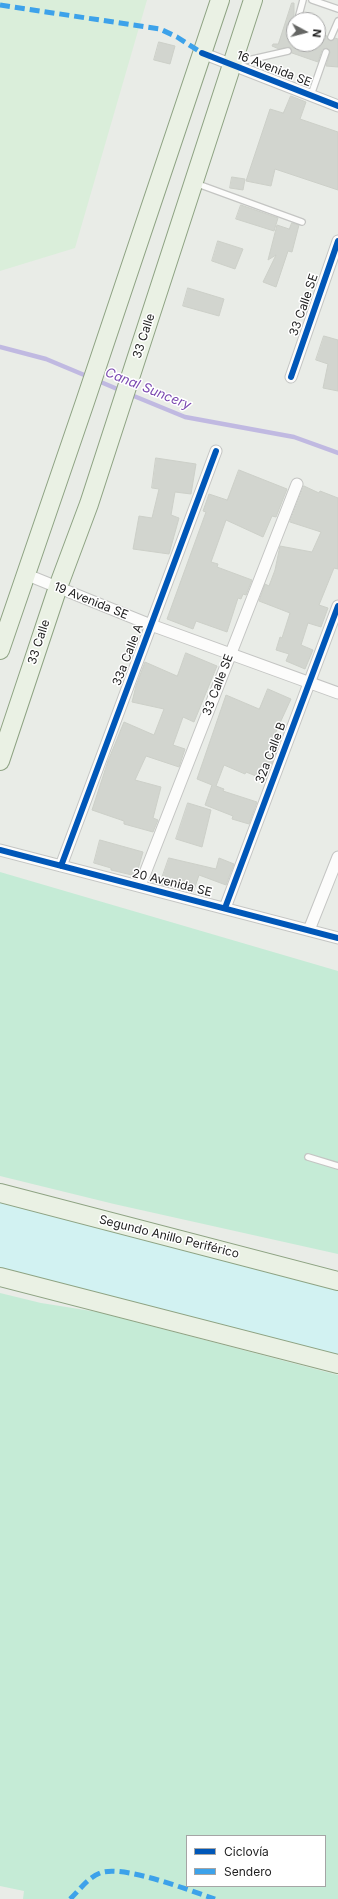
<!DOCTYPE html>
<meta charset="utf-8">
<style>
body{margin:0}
#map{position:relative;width:338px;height:1899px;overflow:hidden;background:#e9ece7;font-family:Inter,sans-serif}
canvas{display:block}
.legend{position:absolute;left:186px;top:1835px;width:140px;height:52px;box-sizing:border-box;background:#fff;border:1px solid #a5a5a5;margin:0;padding:5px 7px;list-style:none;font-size:12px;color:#1e1e1e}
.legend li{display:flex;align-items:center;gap:8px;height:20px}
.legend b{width:20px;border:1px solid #a5a5a5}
.north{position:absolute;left:286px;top:12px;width:40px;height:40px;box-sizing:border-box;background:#fff;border:1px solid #a5a5a5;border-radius:50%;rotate:97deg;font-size:11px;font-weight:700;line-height:16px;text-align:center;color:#1e1e1e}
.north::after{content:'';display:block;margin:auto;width:14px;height:18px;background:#656664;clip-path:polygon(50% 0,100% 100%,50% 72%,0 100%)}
</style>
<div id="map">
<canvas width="338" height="1899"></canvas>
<ul class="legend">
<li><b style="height:5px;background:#0057b8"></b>Ciclovía</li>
<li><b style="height:5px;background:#3da2ea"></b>Sendero</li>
</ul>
<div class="north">N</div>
</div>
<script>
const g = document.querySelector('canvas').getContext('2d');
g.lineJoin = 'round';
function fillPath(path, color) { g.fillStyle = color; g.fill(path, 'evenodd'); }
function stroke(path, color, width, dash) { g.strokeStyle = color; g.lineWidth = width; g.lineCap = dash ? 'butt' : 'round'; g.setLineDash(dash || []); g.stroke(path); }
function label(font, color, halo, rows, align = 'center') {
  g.font = font + ' Inter,sans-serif'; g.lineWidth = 3; g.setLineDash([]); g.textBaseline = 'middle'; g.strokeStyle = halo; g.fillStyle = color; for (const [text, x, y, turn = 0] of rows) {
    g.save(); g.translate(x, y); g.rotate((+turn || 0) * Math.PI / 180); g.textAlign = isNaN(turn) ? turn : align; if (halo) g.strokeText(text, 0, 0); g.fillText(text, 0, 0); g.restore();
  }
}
fillPath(new Path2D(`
 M 0,0 L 147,0 L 75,248 L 0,271 Z`), '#daeeda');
fillPath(new Path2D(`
 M 0,872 L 338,971 L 338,1254 L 114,1204 L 0,1176 Z
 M 0,1293 L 41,1303 L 98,1312 L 338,1375 L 338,1899 L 23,1899 L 24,1891 L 0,1886 ZM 187,1836 L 325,1836 L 325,1886 L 187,1886 Z`), '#c5ebd6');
fillPath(new Path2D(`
 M 0,1196 L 338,1281 L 338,1357 L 0,1274 Z`), '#d2f2f2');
stroke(new Path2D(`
 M 0,347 L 46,359 L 89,377
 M 96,380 L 122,391
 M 129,394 L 185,417 L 294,437 L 338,453`), '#c0b9e1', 4.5);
const building = new Path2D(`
 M 292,3 L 294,3 L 294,44 L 318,44 L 318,33 L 327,36 L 330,41 L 335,38 L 338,39 L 338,67 L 326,66 L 330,52 L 327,48 L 322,50 L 318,62 L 292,53 L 290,47 L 279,49 L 272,46 L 273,44 L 278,44 Z
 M 159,42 L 175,46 L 170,64 L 154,60 Z
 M 291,96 L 306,102 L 300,119 L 338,132 L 338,190 L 275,169 L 271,186 L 246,181 L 270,109 L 283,113 Z
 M 232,177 L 245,179 L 243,190 L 230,188 Z
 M 241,205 L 278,218 L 274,231 L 236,219 Z
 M 292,223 L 299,225 L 292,252 L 288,251 L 276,287 L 263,282 L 276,255 L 268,260 L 277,225 L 289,229 Z
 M 218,241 L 243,249 L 235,269 L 212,261 Z
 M 188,288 L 224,299 L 219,316 L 183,306 Z
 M 324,336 L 338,340 L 338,391 L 323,388 L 328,364 L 316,360 Z
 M 156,458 L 196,464 L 191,494 L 175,492 L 171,515 L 179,518 L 169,554 L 133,549 L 139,516 L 152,518 L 159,489 L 152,488 Z
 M 239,470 L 287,489 L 276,517 L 272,516 L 263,537 L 226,520 L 211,562 L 218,564 L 217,567 L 252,580 L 246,595 L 243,594 L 241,599 L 238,598 L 227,632 L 196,621 L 193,629 L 167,619 L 206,512 L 203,511 L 209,494 L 227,500 Z
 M 304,486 L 319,493 L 320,491 L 338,498 L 338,569 L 334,568 L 319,605 L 328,608 L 321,627 L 308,623 L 301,645 L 313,650 L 305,669 L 286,661 L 289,654 L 276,650 L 280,637 L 282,638 L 290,613 L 259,601 L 265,584 L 269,586 L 275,570 L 280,546 L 312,552 L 321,532 L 290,522 Z
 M 186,653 L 217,666 L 194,722 L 183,717 L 173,745 L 185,749 L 179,767 L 146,756 L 135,780 L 161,787 L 153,818 L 158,820 L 153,832 L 124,824 L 124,821 L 92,810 L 108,761 L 124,722 L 154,735 L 164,709 L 132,702 L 136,686 L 145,662 L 177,676 Z
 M 268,689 L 291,699 L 274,736 L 281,739 L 266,780 L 246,772 L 245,774 L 224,765 L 216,786 L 224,789 L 223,791 L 257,802 L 249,824 L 232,819 L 233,816 L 205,805 L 212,785 L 197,779 L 226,695 L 259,709 Z
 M 188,803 L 211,810 L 202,847 L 176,839 Z
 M 100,840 L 143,852 L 136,876 L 111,870 L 111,868 L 94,863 Z
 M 169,858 L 216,869 L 219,858 L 234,864 L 226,885 L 199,875 L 193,893 L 160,884 Z`);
fillPath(building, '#d2d5cf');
stroke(building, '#cccfc8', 1);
const service = new Path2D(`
 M 312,0 L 338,9
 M 299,15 L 303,0
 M 331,37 L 338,21
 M 235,63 L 288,51
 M 311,95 L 326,52
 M 195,183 L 302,222
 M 308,1157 L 338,1166`);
const minor = new Path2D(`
 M 202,53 L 338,106
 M 291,377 L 338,241
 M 25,574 L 151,625 L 338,693
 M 0,850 L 338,938
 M 61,866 L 216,451
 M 140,886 L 297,484
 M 225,908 L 338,606
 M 309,930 L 338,857`);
const primary = new Path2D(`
 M 0,650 L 85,402 L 220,0
 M 0,761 L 58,587 L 89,504 L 253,0
 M 0,1193 L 338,1281
 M 0,1277 L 338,1364`);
stroke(service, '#c4c5c3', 8);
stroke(minor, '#c4c5c3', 13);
stroke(primary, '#8ea383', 20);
stroke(service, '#fcfcfb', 5.5);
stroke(minor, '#fcfcfb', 11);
stroke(primary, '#eaf1e4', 18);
stroke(new Path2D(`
 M 0,5 L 160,29 L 177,37 L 202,53
 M 70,1899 C 79,1891 87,1878 100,1873 C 122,1864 191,1891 215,1899`), '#3da2ea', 5, [10, 5]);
stroke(new Path2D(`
 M 202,53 L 338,106
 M 291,377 L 338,241
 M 0,850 L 338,938
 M 61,866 L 216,451
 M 225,908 L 338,606`), '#0057b8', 6);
label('12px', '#1e1e1e', '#fff', [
 ["16 Avenida SE",274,69,21],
 ["33 Calle SE",304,305,-71],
 ["33 Calle",144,336,-72],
 ["19 Avenida SE",91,601,22],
 ["33 Calle",39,642,-72],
 ["33a Calle A",128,655,-69],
 ["33 Calle SE",218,685,-69],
 ["32a Calle B",271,753,-69],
 ["20 Avenida SE",172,883,14],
 ["Segundo Anillo Periférico",169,1237,14]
]);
label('italic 13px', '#7a48b0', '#fff', [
 ["Canal Suncery",148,389,22]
]);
</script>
